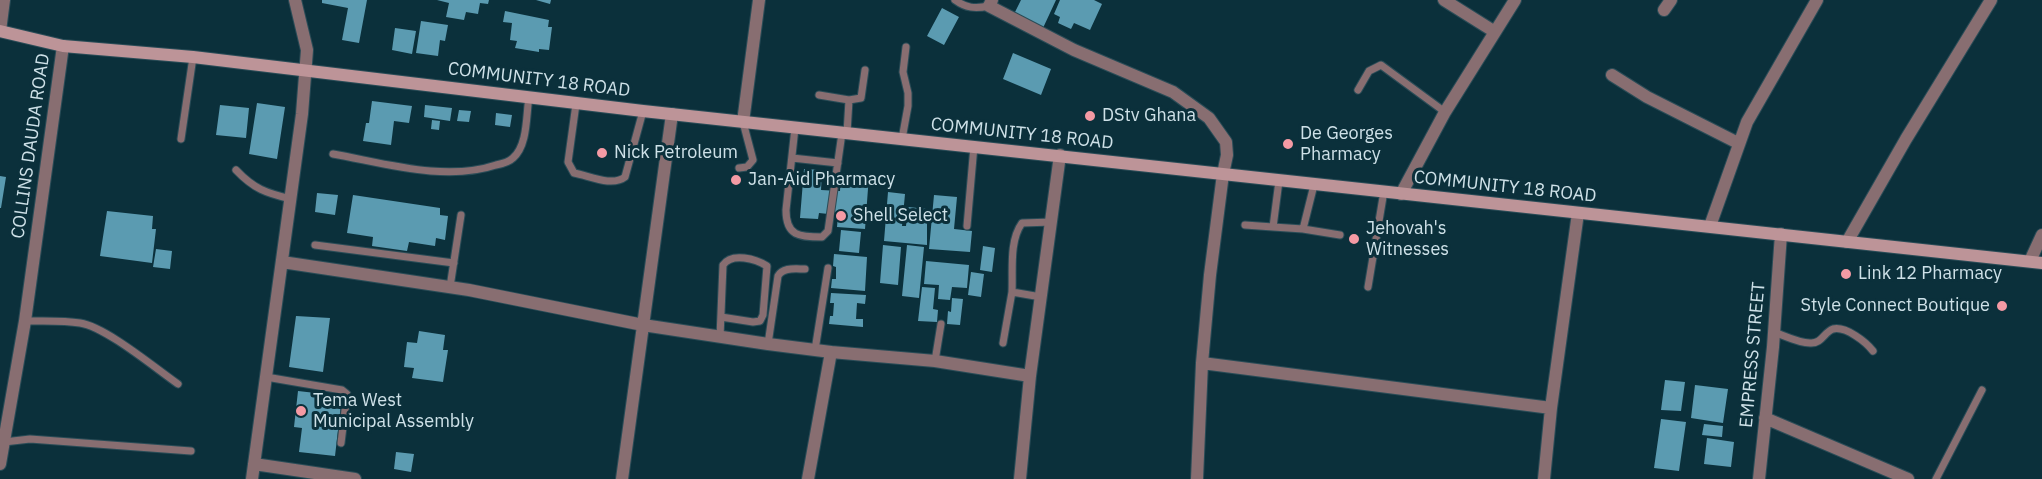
<!DOCTYPE html>
<style>
body{margin:0}
canvas{display:block;background:#0b303b}
</style>
<canvas width="2042" height="479"></canvas>
<script>
const g = document.querySelector('canvas').getContext('2d');
g.lineJoin = 'round';
function fillPath(path, color) { g.fillStyle = color; g.fill(path, 'evenodd'); }
function stroke(path, color, width, dash) { g.strokeStyle = color; g.lineWidth = width; g.lineCap = dash ? 'butt' : 'round'; g.setLineDash(dash || []); g.stroke(path); }
function label(font, color, halo, rows, align = 'center') {
  g.font = font + ' "IBM Plex Sans",sans-serif'; g.lineWidth = 6; g.setLineDash([]); g.textBaseline = 'middle'; g.strokeStyle = halo; g.fillStyle = color; for (const [text, x, y, turn = 0] of rows) {
    g.save(); g.translate(x, y); g.rotate((+turn || 0) * Math.PI / 180); g.textAlign = isNaN(turn) ? turn : align; if (halo) g.strokeText(text, 0, 0); g.fillText(text, 0, 0); g.restore();
  }
}
fillPath(new Path2D(`
 M 322,0 L 367,0 L 359,43 L 342,40 L 348,8 L 322,3 Z
 M 437,0 L 489,0 L 488,4 L 480,3 L 478,14 L 466,12 L 464,20 L 446,17 L 449,3 Z
 M 536,0 L 551,0 L 550,4 Z
 M 1021,0 L 1056,0 L 1043,28 L 1014,14 Z
 M 1060,0 L 1094,0 L 1102,4 L 1090,30 L 1074,23 L 1071,29 L 1058,23 L 1060,17 L 1054,14 Z
 M 942,8 L 959,17 L 944,45 L 927,36 Z
 M 505,11 L 549,20 L 548,27 L 552,27 L 549,50 L 539,49 L 539,52 L 515,48 L 517,41 L 510,40 L 512,23 L 503,22 Z
 M 421,21 L 448,25 L 445,41 L 440,40 L 438,56 L 416,53 Z
 M 395,28 L 416,31 L 412,54 L 392,50 Z
 M 1013,53 L 1051,69 L 1041,95 L 1003,79 Z
 M 372,101 L 412,106 L 409,123 L 394,121 L 391,145 L 363,141 L 366,123 L 369,123 Z
 M 257,103 L 285,107 L 277,159 L 249,154 Z
 M 220,105 L 249,108 L 246,138 L 216,135 Z
 M 425,105 L 452,108 L 450,121 L 424,117 Z
 M 459,110 L 471,111 L 469,122 L 457,121 Z
 M 496,113 L 512,115 L 510,127 L 495,125 Z
 M 432,120 L 440,121 L 439,130 L 431,129 Z
 M 804,169 L 822,170 L 821,190 L 840,191 L 841,173 L 869,175 L 865,229 L 837,227 L 838,215 L 819,213 L 818,219 L 800,218 Z
 M 0,176 L 6,177 L 1,208 L 0,208 Z
 M 888,192 L 905,194 L 902,226 L 906,226 L 908,207 L 927,209 L 927,245 L 884,241 Z
 M 317,193 L 338,195 L 335,215 L 315,212 Z
 M 353,195 L 440,208 L 440,215 L 448,216 L 445,240 L 436,238 L 435,246 L 409,242 L 407,251 L 372,246 L 373,237 L 347,233 Z
 M 934,195 L 957,197 L 954,229 L 972,231 L 970,252 L 929,249 Z
 M 107,211 L 153,216 L 152,229 L 156,229 L 152,263 L 100,256 Z
 M 841,230 L 861,232 L 859,253 L 839,251 Z
 M 883,245 L 901,247 L 898,285 L 880,283 Z
 M 907,245 L 924,247 L 919,298 L 902,296 Z
 M 983,246 L 995,248 L 992,272 L 980,270 Z
 M 156,249 L 172,251 L 170,269 L 153,267 Z
 M 834,254 L 867,257 L 865,291 L 831,288 L 832,279 L 836,279 L 836,267 L 833,266 Z
 M 926,261 L 969,265 L 967,288 L 952,287 L 950,300 L 938,299 L 939,285 L 924,284 Z
 M 971,272 L 984,274 L 981,297 L 968,295 Z
 M 922,287 L 935,288 L 933,309 L 938,310 L 937,322 L 918,321 Z
 M 831,293 L 866,295 L 865,304 L 857,303 L 856,319 L 863,319 L 863,327 L 829,324 L 830,316 L 833,316 L 834,303 L 830,303 Z
 M 952,298 L 963,299 L 960,325 L 947,324 L 948,311 L 951,312 Z
 M 296,316 L 330,318 L 323,372 L 289,367 Z
 M 419,331 L 445,335 L 443,350 L 448,350 L 443,382 L 412,378 L 414,368 L 404,367 L 407,342 L 417,343 Z
 M 1665,380 L 1685,382 L 1681,411 L 1661,410 Z
 M 1695,385 L 1728,389 L 1723,423 L 1691,418 Z
 M 298,391 L 342,396 L 335,456 L 299,452 L 302,428 L 294,427 Z
 M 1661,419 L 1686,422 L 1679,471 L 1654,468 Z
 M 1704,424 L 1723,426 L 1722,437 L 1702,435 Z
 M 1707,438 L 1734,442 L 1731,467 L 1704,464 Z
 M 396,452 L 414,454 L 411,472 L 394,469 Z`), '#5b9bb1');
const lane = new Path2D(`
 M 955,0 C 966,8 975,9 989,6
 M 1358,90 L 1369,71 L 1381,65 L 1445,112
 M 819,95 L 849,100 L 847,133
 M 849,100 L 861,98 L 865,70
 M 576,104 L 568,162 L 574,173 C 590,176 612,187 625,177 L 643,111
 M 795,128 L 786,210 C 786,236 799,237 822,237 L 828,231 L 842,133
 M 181,139 L 193,57
 M 902,139 L 908,106 L 908,93 L 903,72 L 906,47
 M 333,154 C 384,163 445,182 496,165 C 501,164 509,162 513,158 C 528,145 526,115 529,97
 M 792,158 L 838,163
 M 739,168 L 747,167 L 753,160 L 743,122
 M 236,170 C 254,189 266,193 291,199
 M 1279,181 L 1273,227 L 1303,229 L 1314,185
 M 1245,225 L 1273,227
 M 967,226 L 974,146
 M 1303,229 L 1340,235
 M 315,245 L 454,263
 M 450,287 L 461,215
 M 1368,287 L 1384,191
 M 1012,292 C 1013,270 1009,241 1022,223 L 1052,222
 M 25,321 C 43,321 63,320 80,323 C 106,327 155,368 178,384
 M 1774,332 C 1785,336 1799,343 1810,343 C 1822,344 1824,332 1833,329 C 1846,326 1866,342 1873,351
 M 720,337 L 723,265 C 732,252 756,259 767,266 L 763,315 L 760,321 L 753,322 L 721,317
 M 1003,343 L 1012,292 L 1041,297
 M 768,344 L 778,276 C 783,267 795,269 805,269
 M 815,350 L 828,268
 M 935,361 L 941,324
 M 266,377 L 342,390 L 347,394 L 341,443
 M 4,442 L 30,439 L 191,451
 M 1936,479 L 1982,390`);
const street = new Path2D(`
 M 992,0 L 989,6 L 1074,50 L 1173,92 L 1209,118 L 1226,142 L 1227,155 L 1223,174 L 1210,275 L 1202,363 L 1197,479
 M 1444,0 L 1495,32
 M 1664,10 L 1671,0
 M 0,31 L 4,0
 M 1612,75 L 1647,97 L 1738,143
 M 743,122 L 759,0
 M 1401,194 L 1445,112 L 1515,0
 M 1710,226 L 1747,122 L 1817,0
 M 1847,242 L 1906,139 L 1991,0
 M 2030,261 L 2042,235
 M 282,262 L 469,290 L 643,325 L 768,344 L 831,352 L 935,361 L 1030,376
 M 1202,363 L 1551,408
 M 1765,418 L 1908,479
 M 0,464 L 25,321 L 63,46
 M 254,464 L 355,479
 M 252,479 L 302,114 L 307,50 L 295,0
 M 622,479 L 672,114
 M 808,479 L 831,352
 M 1020,479 L 1030,376 L 1060,155
 M 1544,479 L 1551,408 L 1578,213
 M 1759,479 L 1773,347 L 1781,234`);
const secondary = new Path2D(`
 M 0,31 L 63,46 L 193,57 L 643,111 L 2042,263`);
stroke(lane, '#2a4c57', 9);
stroke(street, '#2a4c57', 14);
stroke(secondary, '#2a4c57', 14);
stroke(lane, '#886e71', 7);
stroke(street, '#886e71', 12);
stroke(secondary, '#bd9498', 12);
for (const [x, y, r, color] of [
 [1090,116,6,"#f49aa4"],
 [1288,144,6,"#f49aa4"],
 [602,153,6,"#f49aa4"],
 [736,180,6,"#f49aa4"],
 [841,216,6,"#f49aa4"],
 [1354,239,6,"#f49aa4"],
 [1846,274,6,"#f49aa4"],
 [2002,306,6,"#f49aa4"],
 [301,411,6,"#f49aa4"]
]) { const dot = new Path2D(); dot.arc(x, y, r, 0, 2 * Math.PI); g.fillStyle = color; g.fill(dot); stroke(dot, '#0b303b', 2); }
label('18px', '#cee1e8', '#0b303b', [
 ["COMMUNITY 18 ROAD",539,80,7],
 ["COMMUNITY 18 ROAD",1022,134,6],
 ["COLLINS DAUDA ROAD",31,146,-82],
 ["COMMUNITY 18 ROAD",1505,187,6],
 ["EMPRESS STREET",1753,355,-85]
]);
label('18px', '#cee1e8', '#0b303b', [
 ["DStv Ghana",1102,116],
 ["De Georges",1300,134],
 ["Pharmacy",1300,155],
 ["Nick Petroleum",614,153],
 ["Jan-Aid Pharmacy",748,180],
 ["Shell Select",853,216],
 ["Jehovah's",1366,229],
 ["Witnesses",1366,250],
 ["Link 12 Pharmacy",1858,274],
 ["Style Connect Boutique",1990,306,"right"],
 ["Tema West",313,401],
 ["Municipal Assembly",313,422]
], 'left');
</script>
